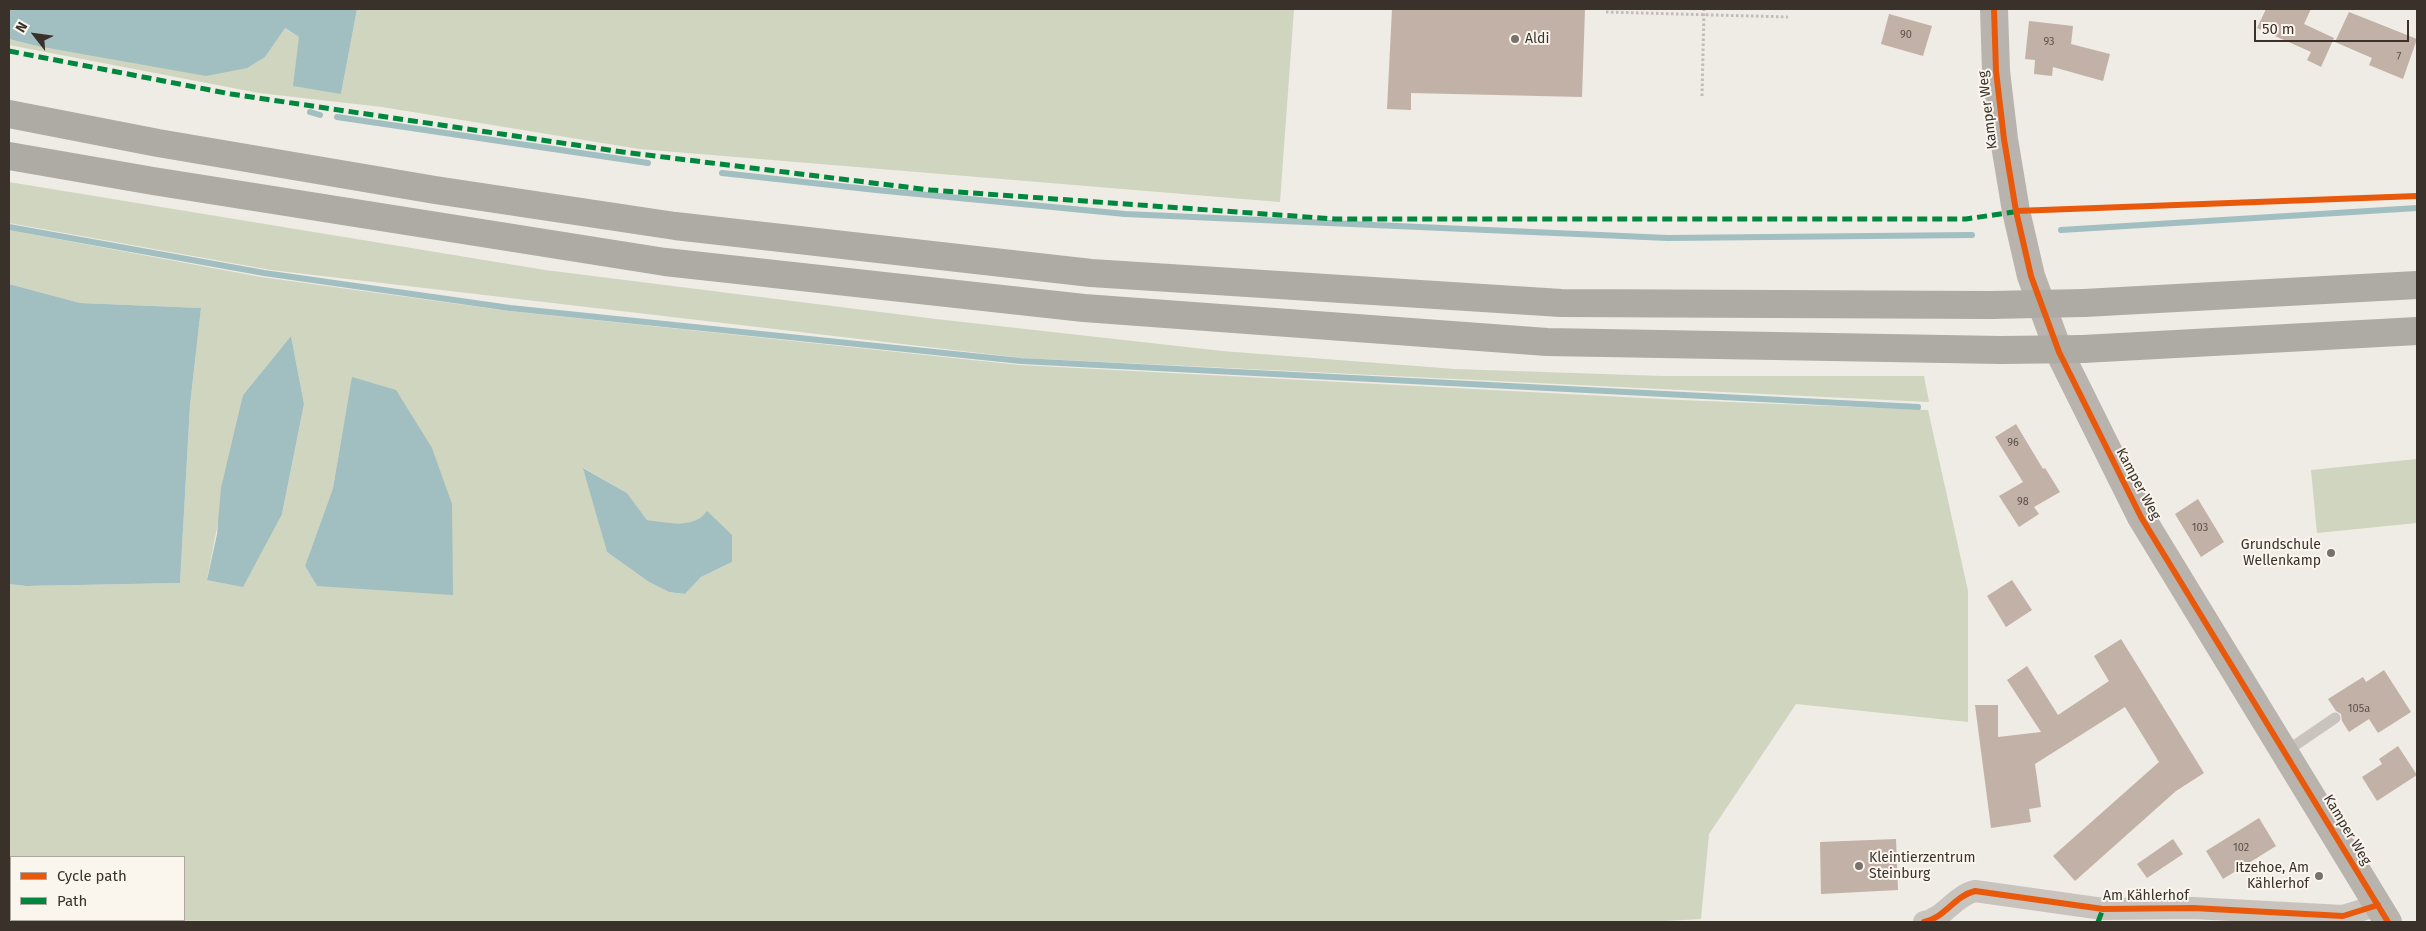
<!DOCTYPE html>
<meta charset="utf-8">
<style>
body{margin:0}
#map{position:relative;width:2426px;height:931px;overflow:hidden;background:#efebe5;font-family:"Fira Sans",sans-serif}
canvas{display:block}
.frame{position:absolute;inset:0;border:10px solid #3a312b;pointer-events:none}
.legend{position:absolute;left:10px;top:856px;width:175px;height:65px;box-sizing:border-box;background:#faf5ed;border:1px solid #ada79f;margin:0;padding:6px 9px;list-style:none;font-size:15px;color:#3a312b}
.legend li{display:flex;align-items:center;gap:10px;height:25px}
.legend b{width:25px;border:1px solid #ada79f}
.north{position:absolute;left:10px;top:10px;width:50px;height:50px;-webkit-text-stroke:4px #faf5ed;paint-order:stroke;rotate:300deg;font-size:14px;font-weight:700;line-height:20px;text-align:center;color:#3a312b}
.north::after{content:'';display:block;margin:auto;width:18px;height:22px;background:#3a312b;clip-path:polygon(50% 0,100% 100%,50% 72%,0 100%)}
.scale{position:absolute;left:2254px;top:20px;width:155px;height:22px;box-sizing:border-box;border:2px solid #3a312b;border-top:0;padding-left:6px;font-size:15px;line-height:18px;white-space:nowrap;color:#3a312b;-webkit-text-stroke:4px #faf5ed;paint-order:stroke}
</style>
<div id="map">
<canvas width="2426" height="931"></canvas>
<div class="frame"></div>
<ul class="legend">
<li><b style="height:6px;background:#e8590c"></b>Cycle path</li>
<li><b style="height:6px;background:#00873e"></b>Path</li>
</ul>
<div class="north">N</div>
<div class="scale">50 m</div>
</div>
<script>
const g = document.querySelector('canvas').getContext('2d');
g.lineJoin = 'round';
function fillPath(path, color) { g.fillStyle = color; g.fill(path, 'evenodd'); }
function stroke(path, color, width, dash) { g.strokeStyle = color; g.lineWidth = width; g.lineCap = dash ? 'butt' : 'round'; g.setLineDash(dash || []); g.stroke(path); }
function label(font, color, halo, rows, align = 'center') {
  g.font = font + ' "Fira Sans",sans-serif'; g.lineWidth = 4; g.setLineDash([]); g.textBaseline = 'middle'; g.strokeStyle = halo; g.fillStyle = color; for (const [text, x, y, turn = 0] of rows) {
    g.save(); g.translate(x, y); g.rotate((+turn || 0) * Math.PI / 180); g.textAlign = isNaN(turn) ? turn : align; if (halo) g.strokeText(text, 0, 0); g.fillText(text, 0, 0); g.restore();
  }
}
fillPath(new Path2D(`
 M 357,9 L 1294,9 L 1280,202 L 639,149 L 382,107 L 259,93 L 9,45 L 9,39 L 37,46 L 265,57 L 284,28 L 299,37 L 341,94 Z
 M 9,182 L 545,270 L 936,319 L 1222,351 L 1455,369 L 1662,376 L 1924,376 L 1929,402 L 1022,358 L 271,270 L 9,223 Z
 M 9,230 L 261,277 L 509,311 L 1020,365 L 1680,400 L 1928,410 L 1968,591 L 1968,722 L 1796,704 L 1709,834 L 1701,919 L 1648,922 L 9,922 L 9,584 L 26,586 L 180,583 L 190,405 L 201,308 L 80,303 L 9,284 ZM 291,336 L 304,404 L 282,514 L 207,579 L 243,395 ZM 352,378 L 317,586 L 305,566 L 333,488 ZM 584,468 L 627,493 L 647,520 C 666,522 693,530 707,512 L 732,562 L 701,577 L 685,594 L 669,592 L 649,582 L 607,552 ZM 11,857 L 184,857 L 184,920 L 11,920 Z
 M 2417,459 L 2417,523 L 2317,533 L 2311,470 Z`), '#cfd5bf');
fillPath(new Path2D(`
 M 9,9 L 357,9 L 341,94 L 293,86 L 299,37 L 285,28 L 265,57 L 247,68 L 206,76 L 37,46 L 9,39 Z
 M 9,284 L 80,303 L 201,308 L 190,405 L 180,583 L 26,586 L 9,584 Z
 M 291,336 L 304,404 L 282,514 L 243,587 L 207,580 L 217,534 L 221,488 L 243,395 Z
 M 352,377 L 396,390 L 432,448 L 452,504 L 453,595 L 317,586 L 305,566 L 333,488 Z
 M 583,468 L 627,493 L 647,520 C 666,522 694,530 707,511 L 732,535 L 732,562 L 701,577 L 685,594 L 669,592 L 649,582 L 607,552 Z`), '#a1bec0');
stroke(new Path2D(`
 M 310,112 L 320,115
 M 337,117 L 648,163
 M 722,173 L 876,190 L 1125,214 L 1668,238 L 1972,235
 M 9,227 L 264,273 L 510,308 L 1021,361 L 1918,407
 M 2061,230 L 2417,208`), '#a1bec0', 6);
fillPath(new Path2D(`
 M 1392,9 L 1585,9 L 1582,97 L 1411,93 L 1411,110 L 1387,109 Z
 M 2266,9 L 2311,9 L 2304,24 L 2334,38 L 2321,67 L 2307,60 L 2311,52 L 2257,28 Z
 M 2349,12 L 2417,39 L 2403,79 L 2369,65 L 2372,58 L 2335,42 Z
 M 1889,14 L 1932,26 L 1923,56 L 1881,44 Z
 M 2029,21 L 2073,26 L 2071,44 L 2110,54 L 2103,81 L 2053,67 L 2052,76 L 2034,74 L 2035,60 L 2025,59 Z
 M 2016,424 L 2043,469 L 2045,468 L 2060,492 L 2034,507 L 2039,514 L 2019,527 L 1999,496 L 2023,482 L 1995,437 Z
 M 2198,499 L 2224,542 L 2201,557 L 2175,514 Z
 M 2012,580 L 2032,610 L 2006,627 L 1987,596 Z
 M 2121,639 L 2204,773 L 2176,791 L 2075,881 L 2053,856 L 2159,762 L 2125,707 L 2035,764 L 2041,807 L 2029,809 L 2031,822 L 1991,828 L 1975,705 L 1998,705 L 1998,737 L 2041,732 L 2007,680 L 2027,666 L 2058,715 L 2109,681 L 2094,656 Z
 M 2384,670 L 2411,712 L 2378,733 L 2369,719 L 2349,732 L 2342,721 L 2341,714 L 2336,711 L 2328,699 L 2363,677 L 2366,682 Z
 M 2398,746 L 2417,775 L 2377,801 L 2362,777 L 2382,764 L 2379,759 Z
 M 2259,818 L 2276,846 L 2223,879 L 2206,851 Z
 M 1896,839 L 1898,890 L 1821,894 L 1820,842 Z
 M 2173,839 L 2183,854 L 2147,878 L 2137,864 Z`), '#c2b1a7');
stroke(new Path2D(`
 M 1606,12 L 1788,17
 M 1702,96 L 1704,9`), '#c1bcb6', 3, [2.5, 2.5]);
stroke(new Path2D(`
 M 2285,752 L 2335,718`), '#c9c3bd', 11);
stroke(new Path2D(`
 M 1924,922 C 1945,918 1954,896 1975,891 L 2103,909 L 2193,908 L 2343,916 L 2378,905`), '#c9c3bd', 22);
stroke(new Path2D(`
 M 1994,9 L 1996,71 L 2004,139 L 2016,211 L 2031,276 L 2059,352 L 2141,517 L 2388,922`), '#b9b3ae', 28);
stroke(new Path2D(`
 M 9,114 L 158,143 L 435,190 L 675,226 L 1091,273 L 1561,303 L 1991,305
 M 9,156 L 153,181 L 665,262 L 1084,308 L 1547,342 L 2001,350
 M 2084,303 L 2417,285
 M 2083,349 L 2417,331`), '#aeaaa4', 28);
stroke(new Path2D(`
 M 1991,305 L 2084,303
 M 2001,350 L 2083,349`), '#aeaaa4', 28);
stroke(new Path2D(`
 M 9,51 L 231,94 L 623,152 L 930,190 L 1335,219 L 1966,219 L 2020,211
 M 2098,922 L 2103,909`), '#00873e', 5, [10, 5]);
stroke(new Path2D(`
 M 1994,9 L 1996,71 L 2004,139 L 2016,211 L 2031,276 L 2059,352 L 2141,517 L 2388,922
 M 2016,211 L 2417,196
 M 1924,922 C 1945,918 1954,896 1975,891 L 2103,909 L 2193,908 L 2343,916 L 2378,905`), '#e8590c', 6);
for (const [x, y, r, color] of [
 [1515,39,5,"#79726c"],
 [2331,553,5,"#79726c"],
 [1859,866,5,"#79726c"],
 [2319,876,5,"#79726c"]
]) { const dot = new Path2D(); dot.arc(x, y, r, 0, 2 * Math.PI); g.fillStyle = color; g.fill(dot); stroke(dot, '#faf5ed', 2); }
label('11px', '#5c514a', null, [
 ["90",1906,35],
 ["93",2049,42],
 ["7",2399,57],
 ["96",2013,443],
 ["98",2023,502],
 ["103",2200,528],
 ["105a",2359,709],
 ["102",2241,848]
]);
label('14px', '#3a312b', '#faf5ed', [
 ["Aldi",1525,39],
 ["Grundschule",2321,545,"right"],
 ["Wellenkamp",2321,561,"right"],
 ["Kleintierzentrum",1869,858],
 ["Steinburg",1869,874],
 ["Itzehoe, Am",2309,868,"right"],
 ["Kählerhof",2309,884,"right"]
], 'left');
label('14px', '#3a312b', '#faf5ed', [
 ["Kamper Weg",1988,110,-97],
 ["Kamper Weg",2138,484,62],
 ["Kamper Weg",2347,830,59],
 ["Am Kählerhof",2146,896]
]);
</script>
